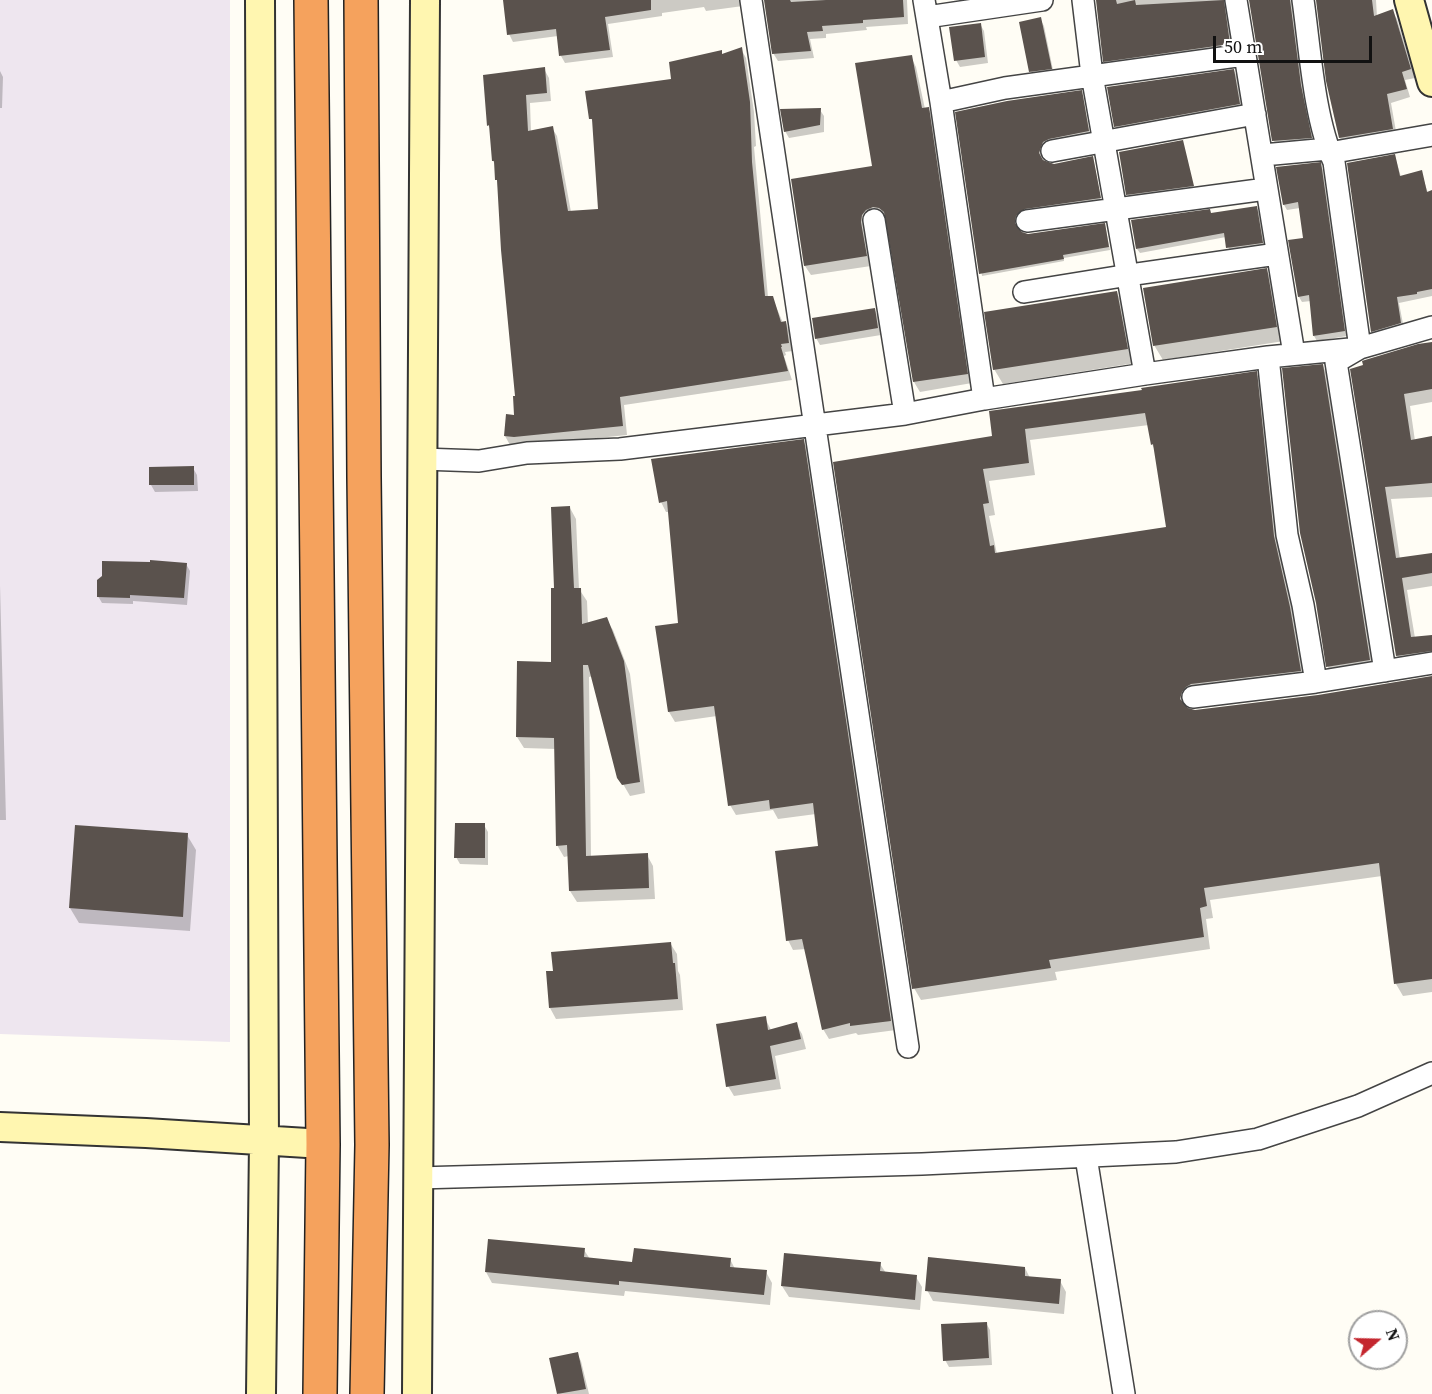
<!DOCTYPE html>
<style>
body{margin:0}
#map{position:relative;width:1432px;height:1394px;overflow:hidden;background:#fffdf5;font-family:"Source Serif 4",serif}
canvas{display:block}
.north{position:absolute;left:1348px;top:1310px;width:60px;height:60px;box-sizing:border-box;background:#fff;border:2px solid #a0a0a0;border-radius:50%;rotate:70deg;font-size:16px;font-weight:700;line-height:24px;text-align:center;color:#111}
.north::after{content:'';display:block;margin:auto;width:21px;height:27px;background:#c4262e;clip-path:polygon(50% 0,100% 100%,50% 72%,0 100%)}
.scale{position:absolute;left:1213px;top:36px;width:159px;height:27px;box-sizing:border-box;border:3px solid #111;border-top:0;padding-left:8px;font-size:18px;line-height:21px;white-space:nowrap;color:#111;-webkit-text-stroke:4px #fff;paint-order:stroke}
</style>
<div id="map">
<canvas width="1432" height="1394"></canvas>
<div class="north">N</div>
<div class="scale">50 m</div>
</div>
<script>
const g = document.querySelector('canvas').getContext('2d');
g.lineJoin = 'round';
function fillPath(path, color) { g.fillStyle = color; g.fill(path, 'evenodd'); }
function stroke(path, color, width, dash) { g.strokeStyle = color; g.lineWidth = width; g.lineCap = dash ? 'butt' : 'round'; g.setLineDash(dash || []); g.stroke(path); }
fillPath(new Path2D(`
 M 0,0 L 230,0 L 230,1042 L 0,1034 Z`), '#eee6ef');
fillPath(new Path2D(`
 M 504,0 L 745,0 L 743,6 L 706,11 L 704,7 L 662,13 L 662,16 L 608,24 L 613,57 L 565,63 L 561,56 L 558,36 L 513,42 L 509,34 Z
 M 765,0 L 907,0 L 908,24 L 866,27 L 867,30 L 826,34 L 826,38 L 810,39 L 814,58 L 778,61 L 773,53 Z
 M 1097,0 L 1231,0 L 1234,52 L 1110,69 L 1105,61 Z
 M 1250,0 L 1300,0 L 1305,94 L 1316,146 L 1278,149 L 1274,141 Z
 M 1317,0 L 1376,0 L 1377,17 L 1392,11 L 1397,19 L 1415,78 L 1405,80 L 1410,97 L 1391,103 L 1397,137 L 1345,146 L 1340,138 Z
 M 1040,19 L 1044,26 L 1054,75 L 1035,78 L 1031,71 Z
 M 980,24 L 984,31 L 988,63 L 960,67 L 956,60 Z
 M 741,49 L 746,58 L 754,112 L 756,146 L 754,147 L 768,297 L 772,297 L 783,323 L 786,323 L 790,332 L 793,351 L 785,352 L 786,355 L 784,356 L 792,380 L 624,405 L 627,435 L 519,446 L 510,445 L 505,436 L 516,417 L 517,398 L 496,166 L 493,161 L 491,130 L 488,125 L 544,69 L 549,78 L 551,101 L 530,103 L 531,132 L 552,128 L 557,136 L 571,212 L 600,210 L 594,124 L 591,118 L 673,80 L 721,52 L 723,55 Z
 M 911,57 L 916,67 L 925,109 L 928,108 L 934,118 L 972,383 L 920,392 L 914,382 L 888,220 L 877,217 L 871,266 L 811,275 L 805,266 L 792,180 L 874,167 Z
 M 0,71 L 3,77 L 2,108 L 0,108 Z
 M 1234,71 L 1237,76 L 1242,109 L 1119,131 L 1116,126 Z
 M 1083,95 L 1090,134 L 1044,145 L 1040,157 L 1042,161 L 1054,165 L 1093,158 L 1101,201 L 1026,211 L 1016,219 L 1015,227 L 1021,234 L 1028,235 L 1105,225 L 1110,250 L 1064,258 L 1064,261 L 982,276 L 957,113 Z
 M 820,110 L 824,116 L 824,132 L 789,138 L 785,131 Z
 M 1183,145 L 1194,189 L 1129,197 L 1128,194 Z
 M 1395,156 L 1401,177 L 1421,172 L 1428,193 L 1432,192 L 1432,296 L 1399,303 L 1404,329 L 1375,337 L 1372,331 Z
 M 1320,164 L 1323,170 L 1347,336 L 1317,341 L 1314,336 L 1311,301 L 1302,302 L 1299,297 L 1305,239 L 1300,208 L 1287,210 L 1284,205 L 1278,168 Z
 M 1256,207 L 1259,212 L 1265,248 L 1230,253 L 1226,237 L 1140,253 L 1137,249 L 1211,215 Z
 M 1266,270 L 1275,285 L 1284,341 L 1163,360 L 1154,345 Z
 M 1117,293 L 1125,308 L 1135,363 L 1003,384 L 994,369 Z
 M 874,309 L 878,316 L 881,335 L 820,345 L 816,338 Z
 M 1432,345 L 1432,402 L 1410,406 L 1415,441 L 1432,437 L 1432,497 L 1391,499 L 1400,559 L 1432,555 L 1432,586 L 1407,590 L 1415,638 L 1432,636 L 1432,663 L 1404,668 L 1397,656 L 1352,370 Z
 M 1323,366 L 1329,378 L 1376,672 L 1335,678 L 1328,667 L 1317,603 Z
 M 1256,373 L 1263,385 L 1307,683 L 1188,704 L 1187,710 L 1194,711 L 1318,696 L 1432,677 L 1432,992 L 1403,996 L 1396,984 L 1382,876 L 1210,900 L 1213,918 L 1206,919 L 1210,949 L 1055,972 L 1057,980 L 921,1000 L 914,988 L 835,463 L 994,437 L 1143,392 ZM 1149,425 L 1152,444 L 1155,450 L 1168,529 L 997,554 L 989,516 L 995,515 L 989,481 L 1035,475 L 1030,440 Z
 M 803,441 L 809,451 L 896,1030 L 858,1035 L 856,1033 L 829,1039 L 823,1029 L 806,949 L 793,950 L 788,940 L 820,848 L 816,814 L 778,819 L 773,810 L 736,815 L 730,805 L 717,716 L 675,722 L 669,712 L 657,627 L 679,624 L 669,512 L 666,512 L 661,502 Z
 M 193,468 L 197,475 L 198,491 L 155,492 L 151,485 Z
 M 570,508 L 576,519 L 579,589 L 587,601 L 588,624 L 606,619 L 613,630 L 630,674 L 645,793 L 630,796 L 619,777 L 593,676 L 589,677 L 591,857 L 647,855 L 653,866 L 655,899 L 577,902 L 570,891 L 569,856 L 564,857 L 557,845 L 556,749 L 524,748 L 517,737 L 553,663 L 556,589 Z
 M 186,564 L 190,571 L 187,605 L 133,601 L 133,604 L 102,603 L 98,596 Z
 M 0,585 L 6,820 L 0,820 Z
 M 484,825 L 488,832 L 488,865 L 460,864 L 456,857 Z
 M 187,835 L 196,850 L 190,931 L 79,923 L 70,908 Z
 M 670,943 L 677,954 L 678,971 L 680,975 L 683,1010 L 556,1019 L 550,1008 Z
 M 765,1018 L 771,1030 L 796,1024 L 802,1034 L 806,1049 L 775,1056 L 781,1089 L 734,1096 L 728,1086 Z
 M 584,1250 L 590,1259 L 634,1264 L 730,1259 L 735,1269 L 766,1272 L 772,1283 L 770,1305 L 625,1291 L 624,1296 L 492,1283 L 486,1272 Z
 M 880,1264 L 886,1273 L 916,1277 L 922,1287 L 920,1310 L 789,1297 L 782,1286 Z
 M 1025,1268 L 1030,1278 L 1060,1281 L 1066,1292 L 1064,1314 L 933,1301 L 927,1290 Z
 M 986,1323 L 990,1330 L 992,1365 L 949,1367 L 945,1360 Z
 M 577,1354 L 581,1361 L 589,1394 L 559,1394 L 551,1360 Z`), '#0003');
fillPath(new Path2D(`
 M 503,0 L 651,0 L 651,10 L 605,17 L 610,50 L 559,56 L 556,29 L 507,35 Z
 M 764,0 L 790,0 L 791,2 L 826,0 L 903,0 L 904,17 L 863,20 L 863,23 L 822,26 L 823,31 L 807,32 L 811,51 L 772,54 Z
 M 1096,0 L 1116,0 L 1117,4 L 1135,0 L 1136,5 L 1224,0 L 1230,44 L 1103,62 Z
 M 1249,0 L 1290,0 L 1301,85 L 1312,138 L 1272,141 Z
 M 1316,0 L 1372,0 L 1374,16 L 1393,9 L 1411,69 L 1402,72 L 1407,89 L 1387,94 L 1393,129 L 1339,138 L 1326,81 Z
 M 1041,17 L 1052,69 L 1029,72 L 1019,22 Z
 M 981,23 L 985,57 L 954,61 L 949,27 Z
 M 742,47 L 750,102 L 752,162 L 765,296 L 773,296 L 781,322 L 786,321 L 789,343 L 781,344 L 782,347 L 781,347 L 788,371 L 620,397 L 623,426 L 514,437 L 504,436 L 506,414 L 514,415 L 513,396 L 515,396 L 501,250 L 497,180 L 495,180 L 494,161 L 492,161 L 489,125 L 487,126 L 483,75 L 545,67 L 547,93 L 526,95 L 528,131 L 553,126 L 568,211 L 598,209 L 592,119 L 589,119 L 585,91 L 671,79 L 669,62 L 722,50 L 722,54 Z
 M 912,55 L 922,108 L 929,107 L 968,374 L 913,382 L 884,212 L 879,208 L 873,207 L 866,210 L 862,215 L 861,222 L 867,256 L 804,266 L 791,179 L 872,166 L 855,63 Z
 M 1234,69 L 1240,104 L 1114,127 L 1107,87 Z
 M 1082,90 L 1089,131 L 1049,139 L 1043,142 L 1039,153 L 1043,160 L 1054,164 L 1093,156 L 1101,198 L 1025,209 L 1016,216 L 1015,223 L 1022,232 L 1028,234 L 1105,223 L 1109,247 L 1063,255 L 1064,259 L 979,274 L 955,112 L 1007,101 Z
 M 821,108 L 820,125 L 784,132 L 780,109 Z
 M 1183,140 L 1194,186 L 1126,195 L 1119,152 Z
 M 1395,154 L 1400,176 L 1422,170 L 1427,192 L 1432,190 L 1432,289 L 1417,292 L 1417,294 L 1397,297 L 1401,323 L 1371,332 L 1347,163 Z
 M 1321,162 L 1345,331 L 1313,336 L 1309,295 L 1298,297 L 1288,240 L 1303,238 L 1298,202 L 1283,205 L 1276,167 Z
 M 1257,206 L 1263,243 L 1226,248 L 1224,233 L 1136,249 L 1131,220 L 1210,209 L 1211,213 Z
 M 1267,268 L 1277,327 L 1153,346 L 1143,288 Z
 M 1117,291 L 1128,349 L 993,370 L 984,312 Z
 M 875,308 L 878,328 L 815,339 L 812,318 Z
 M 1432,342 L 1432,389 L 1404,394 L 1411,440 L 1432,436 L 1432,483 L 1385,487 L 1396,558 L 1432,553 L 1432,573 L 1402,578 L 1411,637 L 1432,635 L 1432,651 L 1396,656 L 1350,369 L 1363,365 L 1362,361 L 1365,360 L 1418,344 Z
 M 1323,364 L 1370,660 L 1326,667 L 1316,603 L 1300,533 L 1282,368 Z
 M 1257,371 L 1274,536 L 1290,607 L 1301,671 L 1191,684 L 1186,687 L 1182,692 L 1180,699 L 1188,708 L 1195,710 L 1318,695 L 1432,676 L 1432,979 L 1394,984 L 1379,863 L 1204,888 L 1207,906 L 1200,908 L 1204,937 L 1049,960 L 1051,968 L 912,989 L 833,462 L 992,436 L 989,411 L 1142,390 L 1141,388 ZM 1145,413 L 1151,445 L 1153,444 L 1166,527 L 995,553 L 994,545 L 990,546 L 983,504 L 989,503 L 983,469 L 1029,463 L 1025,429 Z
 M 804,439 L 891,1021 L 850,1026 L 850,1023 L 822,1030 L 802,939 L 786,941 L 775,851 L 818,846 L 813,803 L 770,809 L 769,800 L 728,806 L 714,706 L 668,712 L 655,626 L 678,623 L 667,501 L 659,503 L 651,459 Z
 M 194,466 L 194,485 L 149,485 L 149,467 Z
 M 570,506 L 574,588 L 581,588 L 582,624 L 607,617 L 624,661 L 640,782 L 622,785 L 617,778 L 588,665 L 583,665 L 586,856 L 648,853 L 649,888 L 569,891 L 567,845 L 556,846 L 554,738 L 516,737 L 517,661 L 551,662 L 551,588 L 554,588 L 551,507 Z
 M 150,560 L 187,563 L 184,598 L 130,595 L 130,598 L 97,597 L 97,580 L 102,576 L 102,561 L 150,562 Z
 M 455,823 L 485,823 L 485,858 L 454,858 Z
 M 75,825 L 188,833 L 183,917 L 69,908 Z
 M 671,942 L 673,963 L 675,963 L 678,999 L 549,1008 L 546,971 L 553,971 L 551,952 Z
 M 766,1016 L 768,1030 L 797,1022 L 801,1039 L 770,1046 L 776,1079 L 726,1087 L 716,1024 Z
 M 488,1239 L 585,1248 L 584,1257 L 632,1262 L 634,1248 L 731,1258 L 730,1267 L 767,1270 L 764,1295 L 619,1281 L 619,1285 L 485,1272 Z
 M 784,1253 L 881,1262 L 880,1271 L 917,1275 L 915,1300 L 781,1286 Z
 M 928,1257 L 1025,1267 L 1025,1276 L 1061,1279 L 1059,1304 L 925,1291 Z
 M 987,1322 L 989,1358 L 943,1361 L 941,1324 Z
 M 578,1352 L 586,1389 L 557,1394 L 549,1358 Z`), '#5a524d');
const street = new Path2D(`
 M 751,0 L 908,1047
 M 924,0 L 941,102 L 984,399
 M 1083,0 L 1092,75 L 1145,374
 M 1236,0 L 1294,354
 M 1303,0 C 1310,49 1314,118 1334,162 L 1360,348 L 1336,362 L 1385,671
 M 927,17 L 1042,0
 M 941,102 L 1005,88 L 1244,55
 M 1052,151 L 1255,114
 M 1329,153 L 1432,135
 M 1263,155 L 1328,149
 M 874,220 L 905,414
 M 1027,221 L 1266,189
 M 1024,292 L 1129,275 L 1277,254
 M 1268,357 L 1287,535 L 1303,605 L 1316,682
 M 422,459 L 479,461 L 527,453 L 620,449 L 905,414 L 984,399 L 1145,374 L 1268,357 L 1360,348 L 1432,327
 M 1193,697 L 1316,682 L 1432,663
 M 1086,1157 L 1124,1394
 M 418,1178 L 922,1164 L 1176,1152 L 1258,1139 L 1358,1106 L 1432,1073`);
const secondary = new Path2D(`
 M 260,0 L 264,1142 L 261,1394
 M 1409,0 L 1432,82
 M 0,1127 L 146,1133 L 323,1144
 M 417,1394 L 425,0`);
const highway = new Path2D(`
 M 311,0 L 323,1144 L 320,1394
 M 361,0 L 364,477 L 372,1145 L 367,1394`);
stroke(street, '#444', 24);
stroke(secondary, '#333', 32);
stroke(highway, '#222', 36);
stroke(street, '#fff', 21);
stroke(secondary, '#fff6b0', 28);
stroke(highway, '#f5a25d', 33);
</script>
